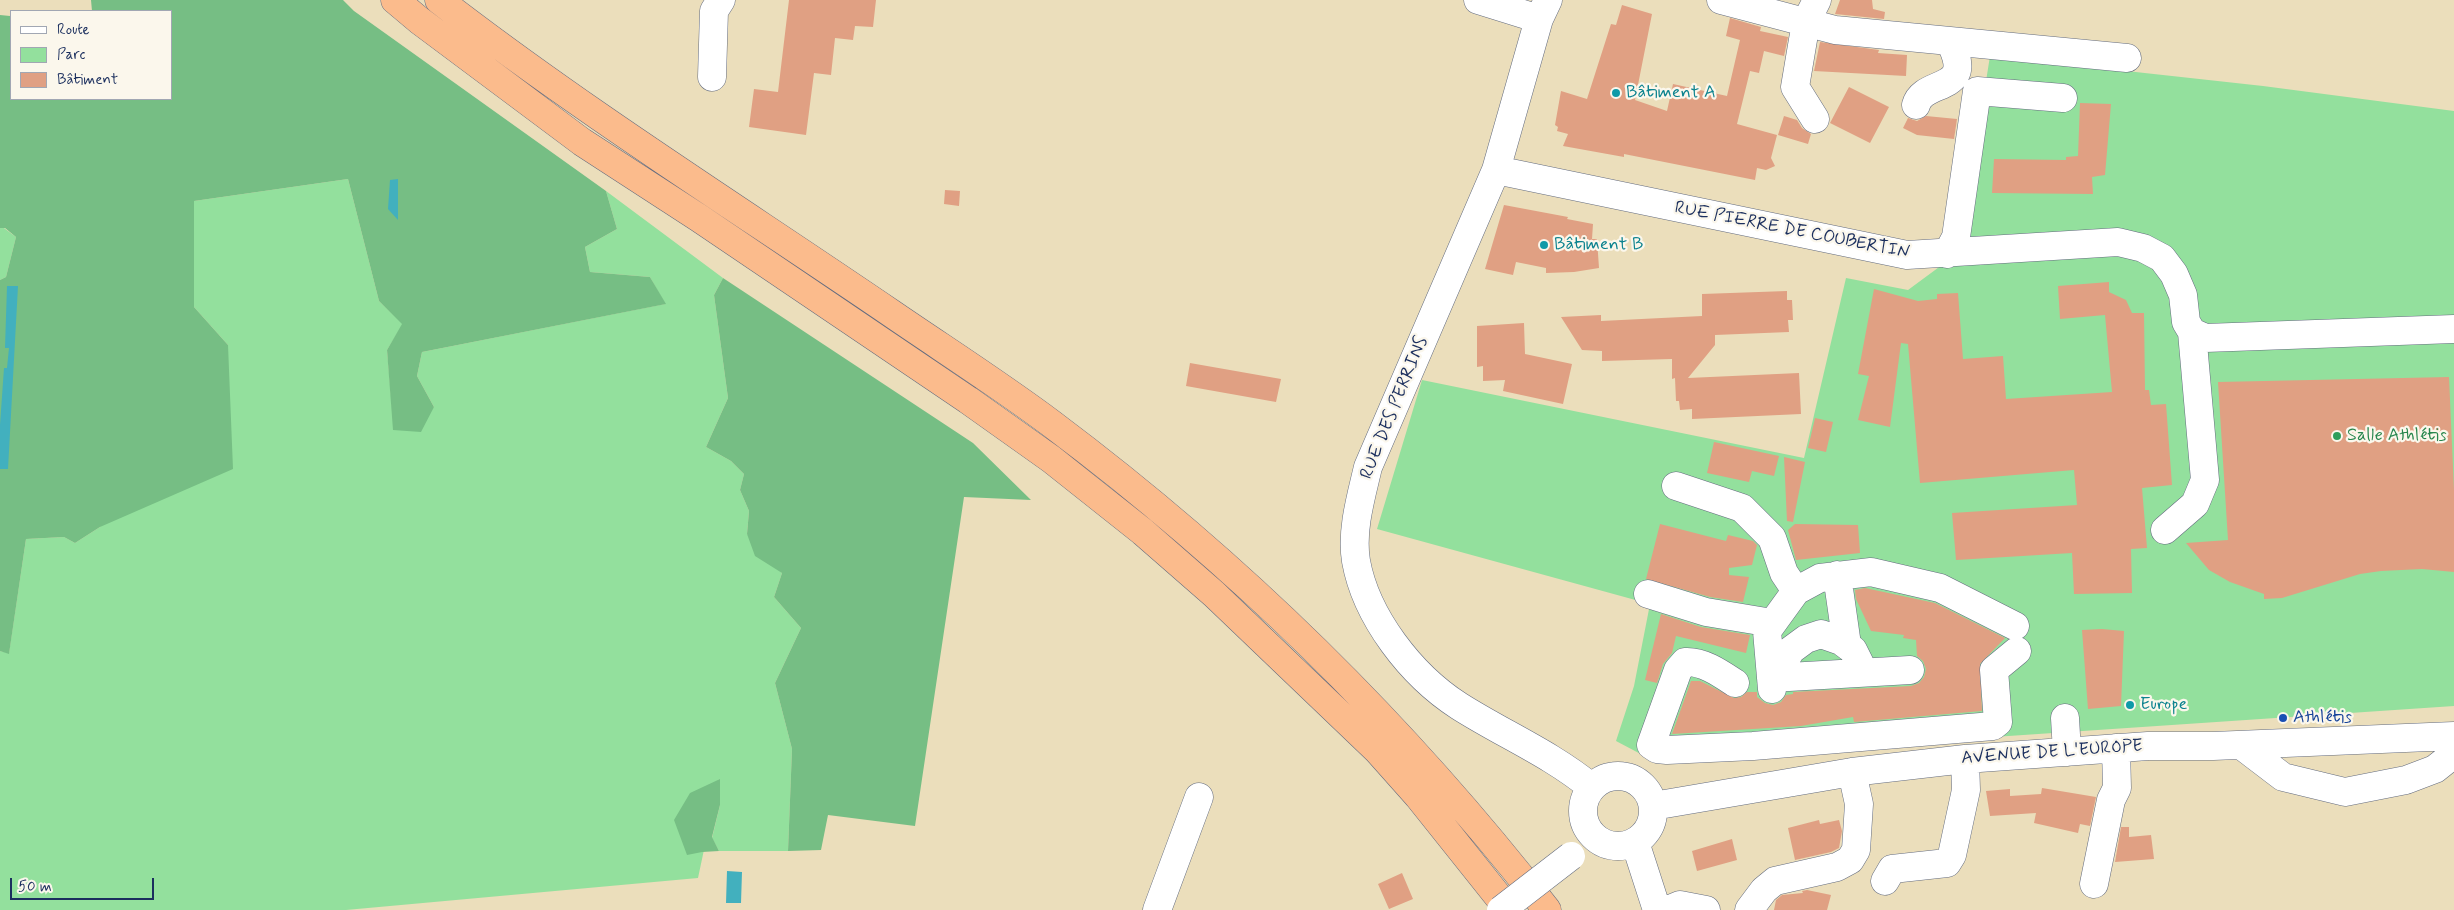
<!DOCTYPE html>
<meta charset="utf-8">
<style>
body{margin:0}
#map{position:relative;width:2454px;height:910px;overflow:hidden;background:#ebdebb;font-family:Mynerve,sans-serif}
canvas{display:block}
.legend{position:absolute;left:10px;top:10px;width:162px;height:90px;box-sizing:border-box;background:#fbf7ec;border:1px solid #a1a7b3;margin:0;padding:6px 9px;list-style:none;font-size:15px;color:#1b2f5e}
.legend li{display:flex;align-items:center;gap:10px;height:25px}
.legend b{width:25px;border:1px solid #a1a7b3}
.scale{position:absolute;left:10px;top:878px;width:144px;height:22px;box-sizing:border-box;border:2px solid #1b2f5e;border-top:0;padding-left:6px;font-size:15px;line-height:18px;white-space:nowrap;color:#1b2f5e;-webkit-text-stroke:4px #fbf7ec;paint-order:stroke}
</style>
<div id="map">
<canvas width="2454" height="910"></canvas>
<ul class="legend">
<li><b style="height:6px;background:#fff"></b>Route</li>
<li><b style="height:14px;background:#93e09d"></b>Parc</li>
<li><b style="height:14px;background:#e0a083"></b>Bâtiment</li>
</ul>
<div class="scale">50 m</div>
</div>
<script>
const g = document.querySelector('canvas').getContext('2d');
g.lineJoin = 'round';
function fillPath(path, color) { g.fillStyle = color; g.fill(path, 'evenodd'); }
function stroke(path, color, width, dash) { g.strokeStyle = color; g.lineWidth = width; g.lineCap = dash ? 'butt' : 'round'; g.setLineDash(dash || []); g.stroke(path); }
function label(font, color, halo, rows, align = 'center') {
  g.font = font + ' Mynerve,sans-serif'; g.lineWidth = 4.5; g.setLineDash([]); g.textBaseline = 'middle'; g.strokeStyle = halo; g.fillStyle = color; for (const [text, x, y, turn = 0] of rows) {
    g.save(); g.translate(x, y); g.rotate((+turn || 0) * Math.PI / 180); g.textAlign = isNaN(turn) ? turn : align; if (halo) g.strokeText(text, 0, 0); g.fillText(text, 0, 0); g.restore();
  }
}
fillPath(new Path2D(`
 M 1990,56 L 2263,86 L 2454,111 L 2454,706 L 1652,760 L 1616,741 L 1634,686 L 1650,604 L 1377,529 L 1422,380 L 1804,458 L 1846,278 L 1908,290 L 1950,259 L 1961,239 Z
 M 348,179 L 379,301 L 403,324 L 387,350 L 394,430 L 434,407 L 417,376 L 422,352 L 665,304 L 650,277 L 590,272 L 585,247 L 617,229 L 606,191 L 723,278 L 714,295 L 728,398 L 706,447 L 731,461 L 744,474 L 740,490 L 749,511 L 747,534 L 782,573 L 774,597 L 801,628 L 775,683 L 792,749 L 788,851 L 719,851 L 712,838 L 720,805 L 719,779 L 698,878 L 346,910 L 0,910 L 0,651 L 9,653 L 26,539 L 64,537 L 75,543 L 100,527 L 228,345 L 194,307 L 194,201 Z
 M 0,228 L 4,228 L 16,237 L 6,277 L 0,280 Z`), '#93e09d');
fillPath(new Path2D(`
 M 91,0 L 343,0 L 354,11 L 606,191 L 617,229 L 585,247 L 590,272 L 650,277 L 666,304 L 422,352 L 417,376 L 434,407 L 421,432 L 393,430 L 387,350 L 402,324 L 379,301 L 348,179 L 194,201 L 194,307 L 228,345 L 233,469 L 100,527 L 75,543 L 64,537 L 26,539 L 9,654 L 0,651 L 0,280 L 6,277 L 16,237 L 5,228 L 0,228 L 0,15 L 10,16 L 11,19 L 11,99 L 171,99 L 171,11 L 92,11 Z
 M 723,278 L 973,443 L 1031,500 L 964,497 L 915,826 L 828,815 L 821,850 L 788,851 L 792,749 L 775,683 L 801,628 L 774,597 L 782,573 L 755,556 L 747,534 L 749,511 L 740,490 L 744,474 L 731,461 L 706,447 L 728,398 L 714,295 Z
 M 720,779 L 720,805 L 712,837 L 719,851 L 702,852 L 687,855 L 674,820 L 690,793 Z`), '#76be84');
fillPath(new Path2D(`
 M 398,179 L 398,220 L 388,209 L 390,180 Z
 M 7,286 L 18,286 L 8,469 L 0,469 L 0,425 L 4,368 L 7,368 L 9,348 L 5,348 Z
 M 727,871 L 742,872 L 741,903 L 726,903 Z`), '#42b0be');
fillPath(new Path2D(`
 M 789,0 L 876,0 L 873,27 L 855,26 L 853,40 L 835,38 L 831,75 L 814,73 L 806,135 L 749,127 L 754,89 L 778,92 Z
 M 1840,0 L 1872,0 L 1873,9 L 1885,12 L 1884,19 L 1835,14 Z
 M 1622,5 L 1652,14 L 1635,100 L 1667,111 L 1673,84 L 1727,96 L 1740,40 L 1726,36 L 1730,18 L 1761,27 L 1760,31 L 1788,37 L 1784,56 L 1764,51 L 1759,73 L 1750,71 L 1737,124 L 1777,135 L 1771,158 L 1775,166 L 1766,170 L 1757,168 L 1755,180 L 1624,154 L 1624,157 L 1563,146 L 1568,134 L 1557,131 L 1558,127 L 1555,125 L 1561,91 L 1587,99 L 1611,24 L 1616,25 Z
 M 1820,42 L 1879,50 L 1878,53 L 1907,55 L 1906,76 L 1814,71 Z
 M 1849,87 L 1889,107 L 1870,143 L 1830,123 Z
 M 2080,103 L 2111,104 L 2105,175 L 2092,177 L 2093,194 L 1992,193 L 1994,159 L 2066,160 L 2066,157 L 2078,156 Z
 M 1784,116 L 1797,120 L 1802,128 L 1811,134 L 1808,144 L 1778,135 Z
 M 1926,116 L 1957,119 L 1954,139 L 1917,135 L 1903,128 L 1908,118 L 1917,121 Z
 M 945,190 L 960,191 L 959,206 L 944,204 Z
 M 1504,205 L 1568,217 L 1567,219 L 1593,224 L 1592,239 L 1597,239 L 1599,268 L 1574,272 L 1546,273 L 1546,268 L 1516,262 L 1513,275 L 1485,269 Z
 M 2109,282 L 2109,292 L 2126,300 L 2132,313 L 2144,313 L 2145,390 L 2149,390 L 2151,405 L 2166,404 L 2172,485 L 2142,488 L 2147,548 L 2131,549 L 2132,593 L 2074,594 L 2072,553 L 1956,560 L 1952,513 L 2077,505 L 2074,470 L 1920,483 L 1908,344 L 1901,343 L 1890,427 L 1858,420 L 1869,376 L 1858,374 L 1874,289 L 1918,301 L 1937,299 L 1937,294 L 1958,293 L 1963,359 L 2003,356 L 2006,399 L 2112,392 L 2105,315 L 2060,319 L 2058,286 Z
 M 1787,291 L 1787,300 L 1792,300 L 1793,320 L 1788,320 L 1789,332 L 1715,335 L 1715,345 L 1688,378 L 1799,373 L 1801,414 L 1692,419 L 1692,409 L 1680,410 L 1679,401 L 1676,401 L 1675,378 L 1672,379 L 1672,359 L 1602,361 L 1602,351 L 1582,350 L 1561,317 L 1601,315 L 1601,321 L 1702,316 L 1702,294 Z
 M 1524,323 L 1525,354 L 1572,364 L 1563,404 L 1503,391 L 1505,380 L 1483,381 L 1483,366 L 1477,367 L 1477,326 Z
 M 1190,363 L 1281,379 L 1276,402 L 1186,386 Z
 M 2449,377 L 2454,490 L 2454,572 L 2422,569 L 2381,571 L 2360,574 L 2282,598 L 2264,599 L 2264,594 L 2230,582 L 2209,570 L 2186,543 L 2228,540 L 2218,382 Z
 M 1815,418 L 1833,422 L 1826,452 L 1808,448 Z
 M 1714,442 L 1779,456 L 1774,476 L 1752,471 L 1749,482 L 1707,473 Z
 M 1784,457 L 1805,462 L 1793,522 L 1787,521 Z
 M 1660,524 L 1726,541 L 1728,535 L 1753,541 L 1757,545 L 1752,565 L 1729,568 L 1729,575 L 1749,577 L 1743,602 L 1710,597 L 1646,579 Z
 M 1795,524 L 1858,525 L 1860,553 L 1796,560 L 1788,530 Z
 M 1865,588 L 1935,603 L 2005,638 L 1980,664 L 1982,711 L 1854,722 L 1853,717 L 1801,726 L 1672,734 L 1691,681 L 1700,681 L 1734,698 L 1741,697 L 1747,692 L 1757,692 L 1757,697 L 1765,703 L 1773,705 L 1781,702 L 1786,695 L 1793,694 L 1793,692 L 1911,686 L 1919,683 L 1924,677 L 1926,669 L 1923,661 L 1917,656 L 1916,640 L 1903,638 L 1904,635 L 1871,631 L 1856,599 L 1855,590 Z
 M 1661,614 L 1701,627 L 1750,635 L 1746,653 L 1676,636 L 1672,653 L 1663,664 L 1657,683 L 1645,680 Z
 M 2102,629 L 2124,631 L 2121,706 L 2088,709 L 2082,630 Z
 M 2042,788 L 2096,797 L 2090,826 L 2080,824 L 2078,833 L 2034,823 L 2036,813 L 1990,816 L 1986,791 L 2010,789 L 2010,796 L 2041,794 Z
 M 1819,820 L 1820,824 L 1839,820 L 1842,831 L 1839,848 L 1831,852 L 1795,860 L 1788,828 Z
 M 2121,827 L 2129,827 L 2129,837 L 2151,835 L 2154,859 L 2115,862 Z
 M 1732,839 L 1737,860 L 1697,871 L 1692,851 Z
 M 1402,873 L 1413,899 L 1389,909 L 1378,884 Z
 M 1807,890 L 1831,895 L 1827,910 L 1774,910 L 1776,900 L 1782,895 L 1803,893 L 1802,891 Z`), '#e0a083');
const minor = new Path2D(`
 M 1478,0 L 1539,19
 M 1548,0 L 1539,19 L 1496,170 L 1368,467 C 1361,497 1351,530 1356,561 C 1366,617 1411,675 1459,706 C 1503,734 1551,754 1591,787
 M 1721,0 L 1835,30 L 2127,58
 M 712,77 L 714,11 L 721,0
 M 1916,105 C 1923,78 1977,94 1950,42
 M 1815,119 L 1795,87 L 1806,22 L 1817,0
 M 1496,170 L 1907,255 L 2118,242 L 2143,248 L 2162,258 L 2174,274 L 2183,295 L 2186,322 L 2192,332 L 2205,338 L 2454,329
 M 1947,254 L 1956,237 L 1977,91 L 2063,98
 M 1676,486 L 1742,508 L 1772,538 L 1784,573 L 1796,591
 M 2165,530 L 2195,504 L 2205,480 L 2192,332
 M 1837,575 L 1847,645
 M 1648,594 L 1706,612 L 1772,623
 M 1786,677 L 1785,660 L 1791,650 L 1806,639 L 1821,634 L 1841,641 L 1853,650 L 1864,672
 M 1771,678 L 1910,670
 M 1735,683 C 1720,673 1703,661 1685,662 L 1678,670 L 1651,745 L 1657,749 L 1667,750 L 1753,746 L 1993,726 L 1998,722 L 1994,670 L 2017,651
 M 1772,689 L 1767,631 L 1796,591 L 1820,578 L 1871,572 L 1940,588 L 2015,626
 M 2065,718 L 2067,752
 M 2241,745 L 2283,777 L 2345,792 L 2406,780 L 2435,769 L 2454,754
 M1583 811a35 35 0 1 1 70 0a35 35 0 1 1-70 0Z
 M 1653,806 L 1852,772 L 1965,759 L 2148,746 L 2213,746 L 2454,736
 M 1635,842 L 1657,910
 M 1885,881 L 1892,869 L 1947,863 L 1952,855 L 1966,790 L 1965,759
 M 2094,884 L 2111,800 L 2117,788 L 2116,748
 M 1157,910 L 1199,797
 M 1668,910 L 1680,905 L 1706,910
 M 1749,910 L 1764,890 L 1775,881 L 1837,867 L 1850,860 L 1856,850 L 1859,804 L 1852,772`);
const highway = new Path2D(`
 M 395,0 L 420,21 L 582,142 L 699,218 L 968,400 L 1051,459 L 1143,532 L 1214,594 L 1378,751 L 1418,796 L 1509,910
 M 439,0 C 584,112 740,210 891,313 C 945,350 1000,385 1052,424 C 1240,565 1403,725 1547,910`);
stroke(minor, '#646c7f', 29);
stroke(highway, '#646c7f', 29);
stroke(minor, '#fff', 28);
stroke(highway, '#fbbb8c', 28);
const minorBridge = new Path2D(`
 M 1501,910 L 1571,856`);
stroke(minorBridge, '#646c7f', 29, []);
stroke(minorBridge, '#fff', 28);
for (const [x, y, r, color] of [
 [1616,93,5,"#0f9aa8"],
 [1544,245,5,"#0f9aa8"],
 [2337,436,5,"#2e9e5b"],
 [2130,705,5,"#0f9aa8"],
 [2283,718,5,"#1a4fb4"]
]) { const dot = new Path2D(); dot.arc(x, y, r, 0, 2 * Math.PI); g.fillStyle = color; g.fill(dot); stroke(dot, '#fbf7ec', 2); }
label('18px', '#0d838f', '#fbf7ec', [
 ["Bâtiment A",1626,93],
 ["Bâtiment B",1554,245],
 ["Europe",2140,705]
], 'left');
label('18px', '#1b2f5e', '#fbf7ec', [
 ["RUE PIERRE DE COUBERTIN",1792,231,11],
 ["RUE DES PERRINS",1395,408,-68],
 ["AVENUE DE L'EUROPE",2052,753,-4]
]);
label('18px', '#27864d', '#fbf7ec', [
 ["Salle Athlétis",2347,436]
], 'left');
label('18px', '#164399', '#fbf7ec', [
 ["Athlétis",2293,718]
], 'left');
</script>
